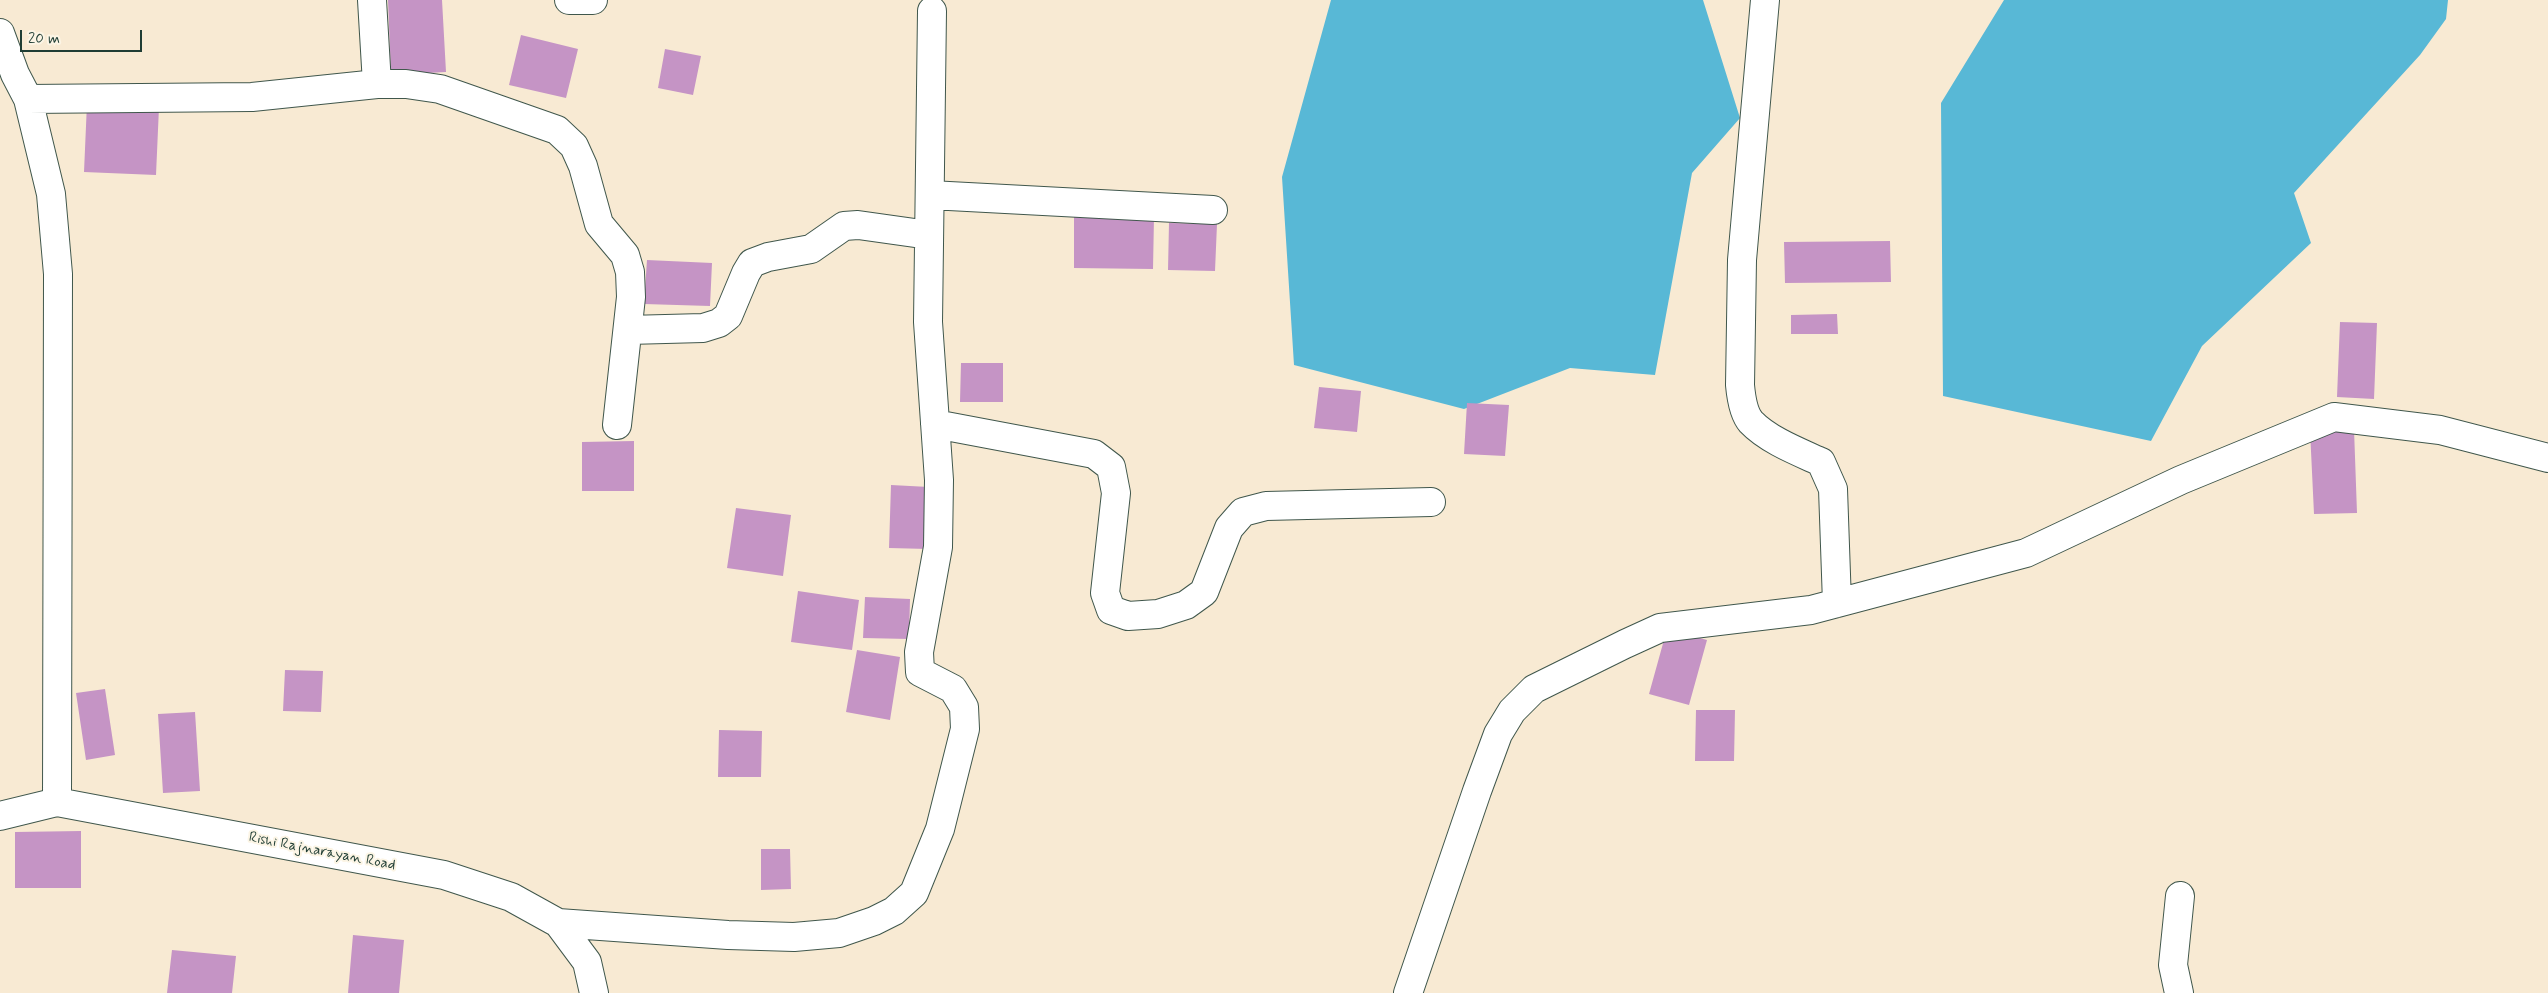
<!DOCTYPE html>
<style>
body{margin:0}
#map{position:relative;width:2548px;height:993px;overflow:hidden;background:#f8ead3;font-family:Mynerve,sans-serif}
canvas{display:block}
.scale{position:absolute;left:20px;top:30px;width:122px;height:22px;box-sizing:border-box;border:2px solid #1f3d34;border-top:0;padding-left:6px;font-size:15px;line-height:18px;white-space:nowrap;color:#1f3d34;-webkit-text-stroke:4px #fcf5e5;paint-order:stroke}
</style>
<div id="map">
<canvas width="2548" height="993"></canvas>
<div class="scale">20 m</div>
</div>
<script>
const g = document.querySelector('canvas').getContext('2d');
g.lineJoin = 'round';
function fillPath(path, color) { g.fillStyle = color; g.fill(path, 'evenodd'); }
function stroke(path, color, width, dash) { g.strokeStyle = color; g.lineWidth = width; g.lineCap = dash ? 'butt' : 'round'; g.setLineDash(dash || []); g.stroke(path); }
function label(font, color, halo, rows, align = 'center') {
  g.font = font + ' Mynerve,sans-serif'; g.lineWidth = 4; g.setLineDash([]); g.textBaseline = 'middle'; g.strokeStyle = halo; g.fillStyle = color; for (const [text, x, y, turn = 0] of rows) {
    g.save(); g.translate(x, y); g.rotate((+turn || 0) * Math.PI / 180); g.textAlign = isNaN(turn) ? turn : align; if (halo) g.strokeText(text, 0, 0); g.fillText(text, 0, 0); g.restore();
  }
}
fillPath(new Path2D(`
 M 1331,0 L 1703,0 L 1740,118 L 1692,173 L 1655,375 L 1570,368 L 1464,409 L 1294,365 L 1282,177 Z
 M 2004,0 L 2448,0 L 2446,19 L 2420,55 L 2294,193 L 2311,243 L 2202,346 L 2151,441 L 1943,396 L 1941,103 Z`), '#58b8d6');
fillPath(new Path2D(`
 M 388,0 L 442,0 L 446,72 L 391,75 Z
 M 521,35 L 578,49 L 566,98 L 509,85 Z
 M 665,49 L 701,56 L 693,95 L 658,88 Z
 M 87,103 L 159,107 L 156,175 L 84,172 Z
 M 1074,216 L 1154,217 L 1153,269 L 1074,268 Z
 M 1169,223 L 1217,224 L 1215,271 L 1168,270 Z
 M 1890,241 L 1891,282 L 1785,283 L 1784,242 Z
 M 647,260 L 712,263 L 710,306 L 644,304 Z
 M 1837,314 L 1838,334 L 1791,334 L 1791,315 Z
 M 2340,322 L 2377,323 L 2374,399 L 2337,397 Z
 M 961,363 L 1003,363 L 1003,402 L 960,402 Z
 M 1319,387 L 1361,391 L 1357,432 L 1314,428 Z
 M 1467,403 L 1509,405 L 1505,456 L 1464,454 Z
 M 2354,429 L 2357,513 L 2314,514 L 2310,430 Z
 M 634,441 L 634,491 L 582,491 L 582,442 Z
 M 891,485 L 929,487 L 928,549 L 889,548 Z
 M 736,508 L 791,515 L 783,576 L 727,568 Z
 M 798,591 L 859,600 L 852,650 L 791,642 Z
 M 865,597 L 910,599 L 909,639 L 863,638 Z
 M 1667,629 L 1707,640 L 1689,705 L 1649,694 Z
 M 857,650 L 900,657 L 890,720 L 846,712 Z
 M 285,670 L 323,671 L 321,712 L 283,711 Z
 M 105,689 L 115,755 L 86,760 L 76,693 Z
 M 1696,710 L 1735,710 L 1734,761 L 1695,761 Z
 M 195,712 L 200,791 L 163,793 L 158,714 Z
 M 719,730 L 762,731 L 761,777 L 718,777 Z
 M 81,831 L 81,888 L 15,888 L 15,832 Z
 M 761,849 L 790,849 L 791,889 L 761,890 Z
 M 353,935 L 404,940 L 399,993 L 348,993 Z
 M 172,950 L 236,956 L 232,993 L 167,993 Z`), '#c594c5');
const minor = new Path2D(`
 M 372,0 L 377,84
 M 569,0 L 593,0
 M 1765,0 L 1742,260 L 1740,385 C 1741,396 1743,413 1751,422 C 1768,440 1799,452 1821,462 L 1833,489 L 1837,603
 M 0,33 L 15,74 L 28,99 L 51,194 L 58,274 L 57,802 L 444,875 L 511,897 L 558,923 L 587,962 L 594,993
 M 28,99 L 252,97 L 377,84 L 406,84 L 440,89 L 557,130 L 574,146 L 583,166 L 599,224 L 625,255 L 630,272 L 631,297 L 617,425
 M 930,195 L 1213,210
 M 628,330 L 703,328 L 719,323 L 728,316 L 746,273 L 752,263 L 768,257 L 811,249 L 844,226 L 858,225 L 929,235
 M 935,424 L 1094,454 L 1111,467 L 1116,493 L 1105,593 L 1111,610 L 1128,616 L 1158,614 L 1186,605 L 1204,592 L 1229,528 L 1243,512 L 1266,506 L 1431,502
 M 558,923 L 728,935 L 794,937 L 839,933 L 874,921 L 894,911 L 914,893 L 940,829 L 965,729 L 964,707 L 953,689 L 920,672 L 919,652 L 938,547 L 939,480 L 928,322 L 932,11
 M 1408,993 L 1477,791 L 1498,734 L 1512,711 L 1534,689 L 1625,644 L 1660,628 L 1811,610 L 2026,553 L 2181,480 L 2334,417 L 2440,430 L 2548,458
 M 2179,993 L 2173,965 L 2180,896`);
const major = new Path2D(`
 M 0,816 L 57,802`);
stroke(minor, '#40574c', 30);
stroke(major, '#40574c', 30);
stroke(minor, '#fff', 28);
stroke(major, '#fff', 28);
label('15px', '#1f3d34', '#fcf5e5', [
 ["Rishi Rajnarayan Road",322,852,11]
]);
</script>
